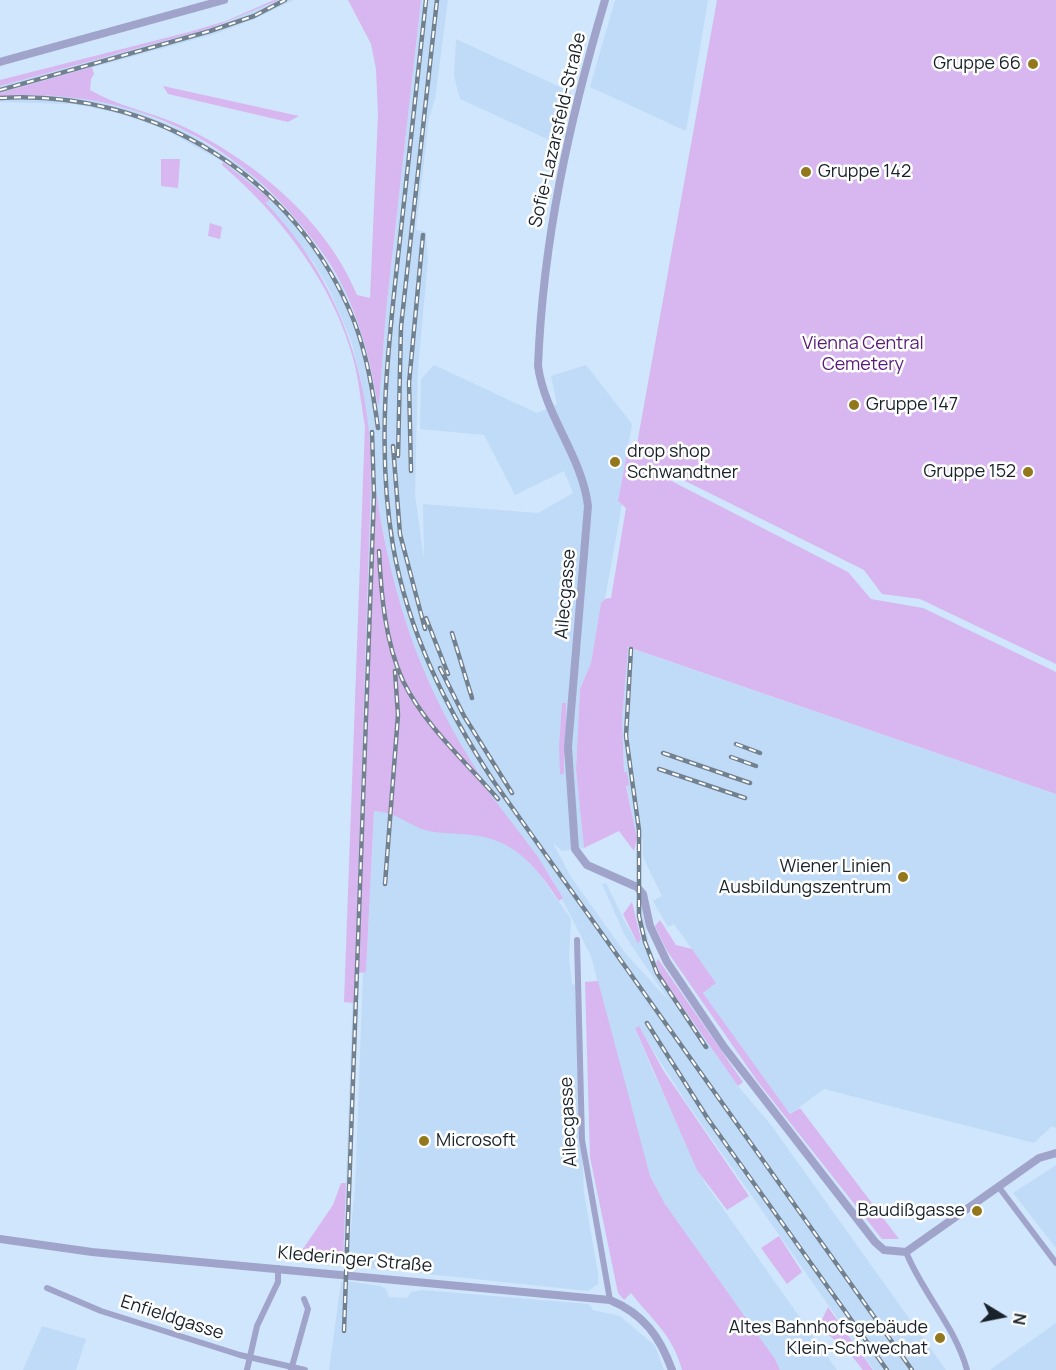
<!DOCTYPE html>
<meta charset="utf-8">
<style>
body{margin:0}
#map{position:relative;width:1056px;height:1370px;overflow:hidden;background:#d0e6fc;font-family:Manrope,sans-serif}
canvas{display:block}
.north{position:absolute;left:972px;top:1286px;width:60px;height:60px;-webkit-text-stroke:4px #fff;paint-order:stroke;rotate:100deg;font-size:16px;font-weight:700;line-height:24px;text-align:center;color:#19222a}
.north::after{content:'';display:block;margin:auto;width:21px;height:27px;background:#19222a;clip-path:polygon(50% 0,100% 100%,50% 72%,0 100%)}
</style>
<div id="map">
<canvas width="1056" height="1370"></canvas>
<div class="north">N</div>
</div>
<script>
const g = document.querySelector('canvas').getContext('2d');
g.lineJoin = 'round';
function fillPath(path, color) { g.fillStyle = color; g.fill(path, 'evenodd'); }
function stroke(path, color, width, dash) { g.strokeStyle = color; g.lineWidth = width; g.lineCap = dash ? 'butt' : 'round'; g.setLineDash(dash || []); g.stroke(path); }
function label(font, color, halo, rows, align = 'center') {
  g.font = font + ' Manrope,sans-serif'; g.lineWidth = 5; g.setLineDash([]); g.textBaseline = 'middle'; g.strokeStyle = halo; g.fillStyle = color; for (const [text, x, y, turn = 0] of rows) {
    g.save(); g.translate(x, y); g.rotate((+turn || 0) * Math.PI / 180); g.textAlign = isNaN(turn) ? turn : align; if (halo) g.strokeText(text, 0, 0); g.fillText(text, 0, 0); g.restore();
  }
}
fillPath(new Path2D(`
 M 279,0 L 294,0 L 254,19 L 218,33 L 0,93 L 0,86 L 211,28 Z
 M 421,0 L 448,0 L 435,99 L 429,118 L 416,230 L 426,232 L 428,259 L 418,370 L 415,495 L 424,559 L 423,504 L 538,513 L 573,493 L 564,471 L 515,495 L 484,435 L 420,429 L 421,379 L 434,365 L 537,413 L 557,404 L 551,376 L 586,365 L 632,424 L 618,501 L 622,504 L 605,599 L 601,603 L 591,663 L 580,689 L 576,769 L 584,848 L 562,851 L 553,843 L 571,877 L 626,954 L 670,1002 L 625,936 L 602,884 L 606,883 L 626,924 L 638,943 L 641,939 L 636,904 L 641,904 L 649,944 L 661,976 L 738,1086 L 771,1125 L 946,1370 L 874,1370 L 688,1105 L 638,1027 L 635,1028 L 651,1067 L 705,1183 L 837,1370 L 780,1370 L 775,1359 L 665,1204 L 650,1176 L 642,1152 L 591,956 L 552,879 L 481,782 L 440,708 L 413,648 L 396,596 L 376,495 L 349,1246 L 355,1189 L 363,972 L 366,971 L 374,811 L 393,813 L 426,830 L 484,836 L 504,842 L 531,862 L 571,919 L 569,958 L 572,984 L 575,985 L 584,1193 L 598,1273 L 598,1284 L 588,1291 L 343,1265 L 372,467 L 361,381 L 351,340 L 329,289 L 314,263 L 266,203 L 269,199 L 223,162 L 164,129 L 122,114 L 73,104 L 0,102 L 0,96 L 73,96 L 130,108 L 189,133 L 246,169 L 298,221 L 342,284 L 362,333 L 379,404 L 386,311 Z
 M 615,0 L 708,0 L 686,131 L 590,87 Z
 M 456,39 L 571,92 L 558,144 L 460,99 L 454,76 Z
 M 627,647 L 1056,794 L 1056,1128 L 1052,1126 L 1034,1143 L 824,1089 L 790,1114 L 703,993 L 716,983 L 674,924 L 668,927 L 653,901 L 662,896 L 643,857 L 643,839 L 637,838 L 624,773 L 622,719 Z
 M 1056,1165 L 1056,1248 L 1013,1193 Z
 M 346,1281 L 380,1286 L 386,1289 L 389,1297 L 407,1298 L 411,1292 L 422,1290 L 589,1304 L 593,1310 L 620,1316 L 655,1346 L 664,1370 L 329,1370 L 341,1282 Z
 M 1056,1323 L 1056,1370 L 992,1370 L 991,1369 Z
 M 42,1326 L 86,1339 L 76,1370 L 23,1370 Z`), '#c0dbf7');
fillPath(new Path2D(`
 M 274,0 L 279,0 L 211,28 L 0,86 L 0,80 L 189,32 L 226,21 Z
 M 348,0 L 421,0 L 386,311 L 379,405 C 376,401 376,391 374,384 C 368,353 359,322 346,293 C 335,268 318,246 301,225 C 224,131 120,88 0,96 L 0,93 L 92,67 L 94,74 L 91,79 L 90,90 C 117,106 151,112 180,125 C 252,159 326,219 357,295 L 370,298 L 378,115 L 376,69 L 371,44 Z
 M 717,0 L 1056,0 L 1056,664 L 920,599 L 882,594 L 864,570 L 653,465 L 652,471 L 848,572 L 871,599 L 923,608 L 1056,672 L 1056,794 L 628,647 L 622,719 L 624,772 L 627,772 L 629,785 L 626,786 L 637,838 L 634,851 L 619,831 L 584,848 L 576,769 L 580,689 L 591,663 L 601,603 L 605,599 L 611,598 L 626,508 L 618,501 L 628,447 L 637,444 Z
 M 163,86 L 299,116 L 288,122 L 168,94 Z
 M 161,159 L 180,159 L 178,188 L 161,186 Z
 M 223,162 L 270,199 L 266,203 C 339,280 373,378 371,483 L 354,1003 L 344,1002 L 365,426 C 361,404 359,380 353,358 C 332,282 281,216 222,165 Z
 M 210,223 L 222,227 L 220,239 L 208,236 Z
 M 376,491 C 393,603 421,685 483,780 L 481,782 L 538,857 L 563,898 L 559,901 C 536,866 514,839 471,835 C 457,833 439,834 425,830 C 404,823 399,813 374,811 L 366,972 L 358,973 Z
 M 562,703 L 566,703 L 566,754 L 564,756 L 564,774 L 560,774 L 559,747 Z
 M 632,902 L 641,939 L 638,944 L 623,914 Z
 M 660,920 L 676,945 L 692,949 L 716,983 L 703,993 L 790,1114 L 800,1108 L 899,1239 L 882,1239 L 758,1082 L 667,951 L 655,926 Z
 M 658,959 L 743,1082 L 738,1086 L 661,976 L 656,963 Z
 M 598,981 L 650,1176 L 665,1204 L 775,1359 L 780,1370 L 682,1370 C 673,1335 652,1320 631,1293 L 624,1300 L 618,1293 L 590,1157 L 585,982 Z
 M 639,1026 L 663,1070 L 749,1196 L 727,1210 L 697,1170 L 635,1028 Z
 M 341,1183 L 346,1183 L 343,1265 L 324,1260 L 294,1262 L 333,1205 Z
 M 779,1236 L 802,1272 L 787,1284 L 761,1248 Z
 M 828,1307 L 873,1370 L 863,1370 L 851,1355 L 819,1326 Z`), '#d8b6ef');
stroke(new Path2D(`
 M 577,940 L 582,1140 L 610,1300
 M 998,1186 L 1056,1263
 M 906,1252 C 923,1294 955,1326 967,1370
 M 47,1288 L 101,1311 L 240,1355 L 305,1370
 M 247,1370 L 257,1326 L 278,1282 L 278,1268
 M 291,1370 L 308,1309 L 304,1299`), '#a0a4ca', 6);
stroke(new Path2D(`
 M 605,0 C 569,122 543,239 538,366 C 545,416 582,456 588,506 L 568,747 L 575,849 L 587,865 L 637,887 L 643,894 L 650,926 L 667,962 L 724,1047 L 875,1242 L 884,1250 L 906,1252 L 1039,1158 L 1056,1153
 M 0,62 L 224,0
 M 0,1239 L 92,1252 L 610,1300 C 644,1314 660,1337 672,1370`), '#a0a4ca', 8);
const rail = new Path2D(`
 M 426,0 C 417,83 408,165 399,248 C 388,347 376,447 393,546 C 408,632 447,710 494,782 L 912,1370
 M 0,90 L 210,31 L 254,16 L 285,0
 M 0,98 C 153,89 297,177 354,321 C 367,355 373,392 378,428
 M 393,446 L 400,534 L 425,629
 M 398,456 L 401,327 L 437,0
 M 411,471 L 409,383 L 423,235
 M 379,551 C 381,593 385,642 403,681 C 425,726 466,762 498,799
 M 426,618 L 448,674
 M 452,633 L 472,698
 M 631,649 L 626,736 L 639,830 L 639,916 L 645,942 L 657,973 L 706,1047
 M 440,668 L 464,716 L 512,793
 M 736,744 L 760,753
 M 663,753 L 750,783
 M 731,757 L 756,766
 M 659,769 L 745,798
 M 385,884 L 398,715 L 395,671
 M 647,1023 L 708,1119 L 887,1370
 M 344,1331 L 374,495 L 372,432`);
stroke(rail, '#728190', 4.5);
stroke(rail, '#fff', 2, [7]);
for (const [x, y, r, color] of [
 [1033,64,6,"#92771d"],
 [806,172,6,"#92771d"],
 [854,405,6,"#92771d"],
 [615,462,6,"#92771d"],
 [1028,472,6,"#92771d"],
 [903,877,6,"#92771d"],
 [424,1141,6,"#92771d"],
 [977,1211,6,"#92771d"],
 [940,1338,6,"#92771d"]
]) { const dot = new Path2D(); dot.arc(x, y, r, 0, 2 * Math.PI); g.fillStyle = color; g.fill(dot); stroke(dot, '#fff', 2); }
label('18px', '#19222a', '#fff', [
 ["Gruppe 66",1021,64],
 ["Gruppe 142",818,172,"left"],
 ["Gruppe 147",866,405,"left"],
 ["drop shop",627,452,"left"],
 ["Schwandtner",627,473,"left"],
 ["Gruppe 152",1016,472],
 ["Wiener Linien",891,867],
 ["Ausbildungszentrum",891,888],
 ["Microsoft",436,1141,"left"],
 ["Baudißgasse",965,1211],
 ["Altes Bahnhofsgebäude",928,1328],
 ["Klein-Schwechat",928,1349]
], 'right');
label('18px', '#19222a', '#fff', [
 ["Sofie-Lazarsfeld-Straße",558,130,-77],
 ["Ailecgasse",566,594,-85],
 ["Ailecgasse",569,1122,-93],
 ["Klederinger Straße",355,1260,5],
 ["Enfieldgasse",172,1318,18]
]);
label('18px', '#591b79', '#fff', [
 ["Vienna Central",863,344],
 ["Cemetery",863,365]
]);
</script>
